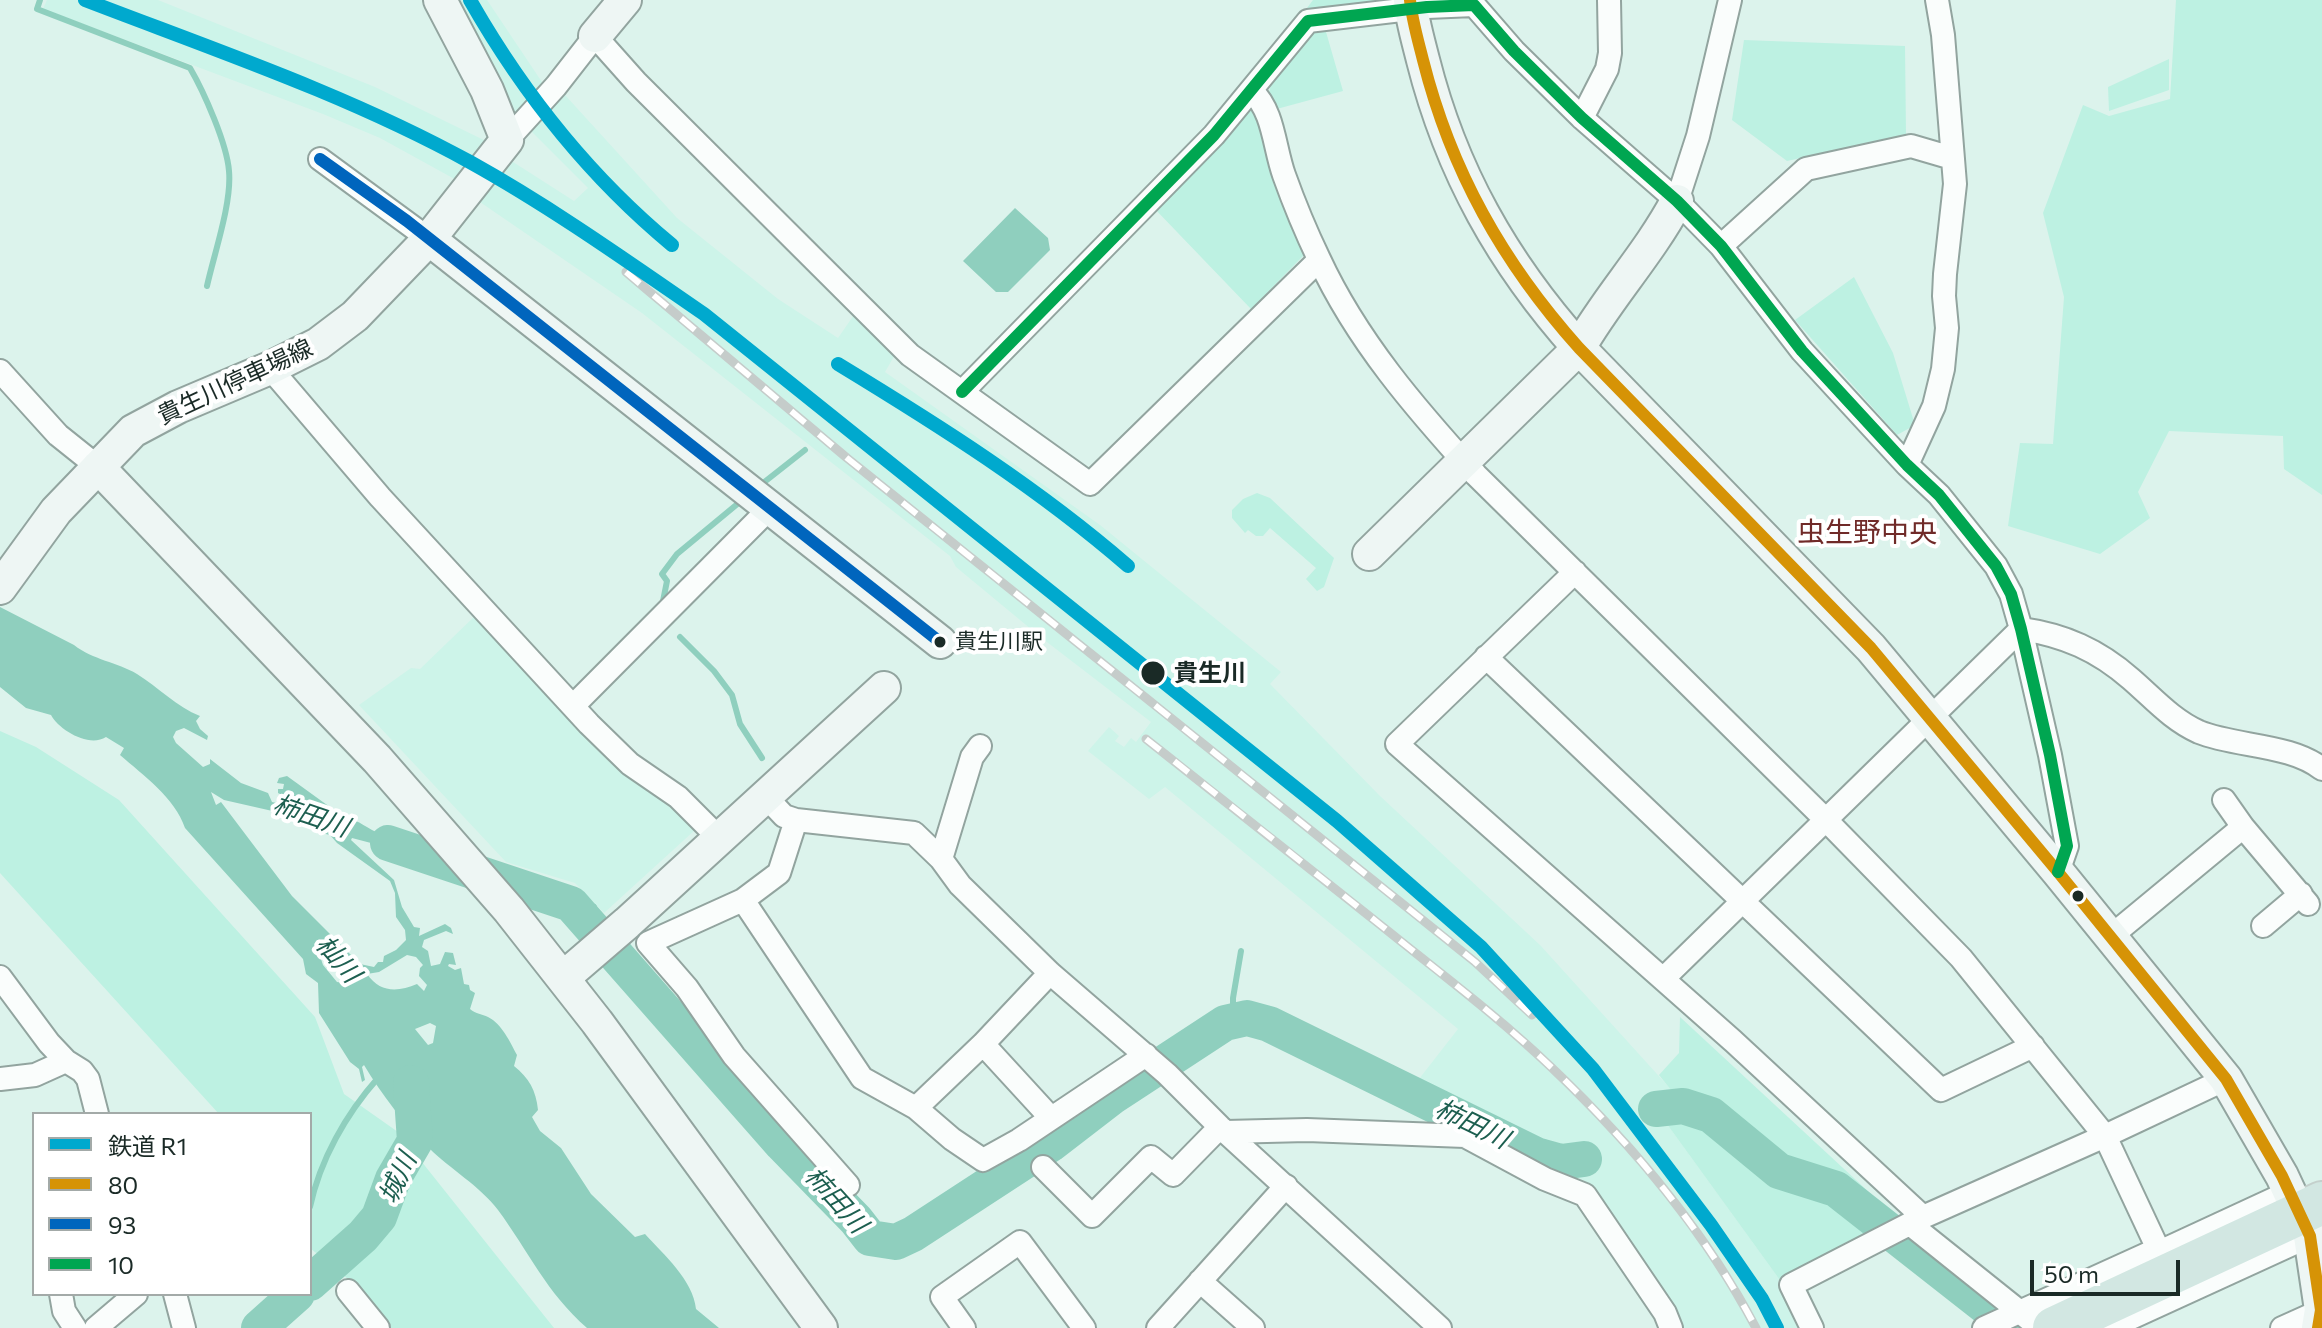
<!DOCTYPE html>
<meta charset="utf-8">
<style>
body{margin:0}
#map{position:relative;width:2322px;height:1328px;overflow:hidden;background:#dcf3ec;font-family:Commissioner,"Noto Sans JP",sans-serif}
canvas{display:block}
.legend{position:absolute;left:32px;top:1112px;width:280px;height:184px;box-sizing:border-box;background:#fff;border:2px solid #a3aaa8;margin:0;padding:10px 14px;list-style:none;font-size:24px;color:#1a2a26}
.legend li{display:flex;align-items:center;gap:16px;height:40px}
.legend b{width:40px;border:2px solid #a3aaa8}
.scale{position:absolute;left:2030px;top:1260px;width:150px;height:36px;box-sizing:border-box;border:4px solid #1a2a26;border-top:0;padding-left:10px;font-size:24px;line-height:28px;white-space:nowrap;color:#1a2a26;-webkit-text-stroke:6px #fff;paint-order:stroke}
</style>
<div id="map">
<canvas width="2322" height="1328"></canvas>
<ul class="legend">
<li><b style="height:10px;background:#00a9ce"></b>鉄道 R1</li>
<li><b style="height:10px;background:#d69306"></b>80</li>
<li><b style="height:10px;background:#0065bd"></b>93</li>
<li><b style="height:10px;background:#00a651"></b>10</li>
</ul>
<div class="scale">50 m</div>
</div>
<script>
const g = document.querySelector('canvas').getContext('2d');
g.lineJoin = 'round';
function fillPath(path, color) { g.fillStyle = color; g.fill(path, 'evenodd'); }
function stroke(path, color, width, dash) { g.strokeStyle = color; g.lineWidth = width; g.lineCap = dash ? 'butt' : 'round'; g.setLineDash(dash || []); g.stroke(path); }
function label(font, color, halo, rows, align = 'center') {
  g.font = font + ' Commissioner,"Noto Sans JP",sans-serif'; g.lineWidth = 8; g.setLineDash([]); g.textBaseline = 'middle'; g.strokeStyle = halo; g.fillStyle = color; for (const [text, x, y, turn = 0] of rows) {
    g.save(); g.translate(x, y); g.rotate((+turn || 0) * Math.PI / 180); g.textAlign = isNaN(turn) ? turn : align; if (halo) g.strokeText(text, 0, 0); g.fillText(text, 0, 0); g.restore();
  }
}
fillPath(new Path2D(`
 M 47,0 L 158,0 L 375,87 L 492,144 L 460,182 L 380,138 L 323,114 L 43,9 Z
 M 448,0 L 487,0 L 546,88 L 526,103 L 514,119 Z
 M 565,95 L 677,218 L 778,299 L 838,338 L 856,312 L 896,353 L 885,372 L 1100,525 L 1281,672 L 1270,684 L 1380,796 L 1540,945 L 1676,1095 L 1664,1120 L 1782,1283 L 1803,1328 L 1684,1328 L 1679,1317 L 1632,1254 L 1555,1173 L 1595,1174 L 1579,1153 L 1570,1155 L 1553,1151 L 1419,1079 L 1458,1029 L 1165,787 L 1149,799 L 1088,751 L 1109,727 L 1119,736 L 1115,741 L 1124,747 L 1131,738 L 1136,742 L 1151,722 L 1043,639 L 956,567 L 950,556 L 642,313 L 477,200 L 510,160 L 574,201 L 588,188 L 530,130 Z
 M 478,613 L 695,830 L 604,913 L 575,883 L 506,862 L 359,705 L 411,668 L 420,669 Z`), '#cdf4e9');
fillPath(new Path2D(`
 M 1313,0 L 1396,0 L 1391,5 L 1309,9 L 1307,8 Z
 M 2176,0 L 2322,0 L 2322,495 L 2284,469 L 2283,436 L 2169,431 L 2138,492 L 2150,518 L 2100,554 L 2008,526 L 2020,443 L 2053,444 L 2064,297 L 2043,213 L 2083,105 L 2109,116 L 2170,99 Z
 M 1324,25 L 1343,91 L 1273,110 L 1269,92 L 1271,84 L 1311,30 Z
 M 1744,40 L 1905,46 L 1906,135 L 1787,161 L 1732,120 Z
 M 2169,59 L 2169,90 L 2109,111 L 2108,87 Z
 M 1248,103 L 1258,105 L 1305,254 L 1251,309 L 1153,207 Z
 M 1854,277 L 1893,353 L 1915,425 L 1897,435 L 1795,320 Z
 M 1257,493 L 1270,498 L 1334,558 L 1324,587 L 1317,591 L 1306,579 L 1316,568 L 1270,528 L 1263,536 L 1256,536 L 1248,530 L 1245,533 L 1232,518 L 1232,510 L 1243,499 Z
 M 0,731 L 36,747 L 119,800 L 315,1017 L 344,1094 L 398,1132 L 554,1328 L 385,1328 L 354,1284 L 310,1248 L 310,1114 L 219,1114 L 0,873 Z
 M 1680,1017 L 1897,1218 L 1782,1283 L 1664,1120 L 1675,1095 L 1659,1075 L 1679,1053 Z`), '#bdf1e2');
fillPath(new Path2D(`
 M 1015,208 L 1048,238 L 1050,250 L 1008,292 L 996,292 L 963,261 Z
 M 0,607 L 74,645 C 93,660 117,662 137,674 C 158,687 177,707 200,716 L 196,721 L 200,729 L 208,736 L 207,740 L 184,728 L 176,731 L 173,737 L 176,743 L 203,767 L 210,764 L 210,759 L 241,783 L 268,793 L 272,802 L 286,805 L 286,797 L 278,793 L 278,789 L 283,789 L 284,784 L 277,783 L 279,778 L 287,776 L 345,818 C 360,820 367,829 381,834 C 401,842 425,842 439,861 L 352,838 L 351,840 L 394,880 L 402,907 L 414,927 L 420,928 L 419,936 L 445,924 L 451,928 L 453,934 L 446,931 L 424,940 L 422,947 L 428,951 L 431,966 L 440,964 L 445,952 L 453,953 L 456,965 L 449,964 L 448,966 L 455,970 L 461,968 L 464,984 L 469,985 L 470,990 L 475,993 L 470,1009 C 476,1014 482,1014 488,1017 C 502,1024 510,1042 517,1055 L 514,1066 C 529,1078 536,1090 538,1110 L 532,1117 L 540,1131 L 561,1148 L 591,1194 L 635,1237 L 645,1234 C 664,1255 693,1280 696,1309 L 719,1328 L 587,1328 C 546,1292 529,1252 498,1210 C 480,1186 450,1169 429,1148 C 404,1124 382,1095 364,1065 L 362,1067 L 365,1080 L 362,1082 L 359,1069 L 350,1062 L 319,1013 L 318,983 L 306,974 L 303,959 L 185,828 C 175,798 143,775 120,755 L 124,748 L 106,737 C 89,748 59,730 51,715 L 26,708 L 0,687 ZM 211,792 L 224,800 L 290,815 L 291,819 C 308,822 313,832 330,835 L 337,843 L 390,881 L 395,893 L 396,917 L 405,930 L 406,940 L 396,950 L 384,956 L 383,962 L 378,962 L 374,967 L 360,964 L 292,896 L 221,802 L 216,805 ZM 324,952 L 345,977 L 344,983 L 337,982 L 323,965 L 319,953 ZM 407,955 L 416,957 L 423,965 L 420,968 L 419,976 L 427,985 L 424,991 L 417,984 C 398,992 380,993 367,974 L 379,972 ZM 430,1023 L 436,1026 L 433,1043 L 428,1045 L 415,1029 Z`), '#8fcfbe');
stroke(new Path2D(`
 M 40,0 L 37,9 L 190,68 C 204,92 227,144 229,171 C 232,203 214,254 207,286
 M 758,487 L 805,450
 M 663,601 L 667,581 L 662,574 L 677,554 L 741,501
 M 680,637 L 714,671 L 732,695 L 740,724 L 762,758
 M 582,915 L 594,907
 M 1233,1021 L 1233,998 L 1241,951
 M 310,1207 C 320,1160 346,1114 378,1078
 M 285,1305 L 288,1294`), '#8fcfbe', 6);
stroke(new Path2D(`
 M 388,843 L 571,904 L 782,1144 L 856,1220 L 870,1238 L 896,1242 L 913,1234 L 1051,1144 L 1112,1097 L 1225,1023 L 1247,1018 L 1269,1024 L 1536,1155 L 1561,1162 L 1584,1159
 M 1656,1109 L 1683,1106 L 1711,1115 L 1779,1171 L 1836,1189 L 2013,1328
 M 310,1283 L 363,1236 L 379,1217 L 393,1179 L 415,1141 L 411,1083
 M 259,1328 L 297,1294`), '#8fcfbe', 36);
const street = new Path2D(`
 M 1252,91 C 1274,112 1274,147 1284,175 C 1294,203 1306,232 1319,259 C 1357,341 1416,409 1476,475 L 1825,819 L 1961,958 L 2105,1136 L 2158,1249 L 1984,1328
 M 1582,118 L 1607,69 L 1610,53 L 1609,0
 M 507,140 L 556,86 L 595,36 L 636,82 L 910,355 L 1090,484 L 1319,260
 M 320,159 L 429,239
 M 1677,201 L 1698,136 L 1730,0
 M 1721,246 L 1806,169 L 1911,146 L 1952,158
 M 270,368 L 380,497 L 589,724 L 630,764 L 678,797 L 719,838
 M 0,371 L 58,435 L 98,467
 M 962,392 L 1214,135 L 1308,21 L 1427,7 L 1474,5 L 1514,51 L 1582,118 L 1677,201 L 1721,246 L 1802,351 L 1907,465 L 1939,495 L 1996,566 L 2011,594 L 2021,629 L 2050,755 L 2067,846 L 2058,872
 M 1907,465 L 1934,406 L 1943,369 L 1947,328 L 1944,296 L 1945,274 L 1955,184 L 1943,35 L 1937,0
 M 1575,572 L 1397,744 L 1733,1041 L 1923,1217
 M 2021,629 C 2064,635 2098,650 2131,679 C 2153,698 2172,720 2199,732 C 2236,747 2291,744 2322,769
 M 1486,657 L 1941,1090 L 2033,1046
 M 574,705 L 771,507
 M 766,797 L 784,816 L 796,820 L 914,833 L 941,859 L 960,885 L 1050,973 L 1167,1074 L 1220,1127 L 1440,1328
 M 2224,800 L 2243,827 L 2308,904
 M 796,820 L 779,873 L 743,900 L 648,943 L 687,988 L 734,1056 L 848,1185
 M 941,859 L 972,757 L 980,746
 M 743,900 L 862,1078 L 916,1108 L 952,1139 L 983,1160 L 1019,1140 L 1146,1055
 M 2263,926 L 2301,894
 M 2110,937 L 2243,827
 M 0,977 L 49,1043 L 66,1061 L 82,1071 L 88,1079 L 97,1114
 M 1663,979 L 2021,629
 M 983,1044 L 1050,1117
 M 0,1079 L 35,1075 L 66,1061
 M 916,1108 L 983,1044 L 1050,973
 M 1226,1132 L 1307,1130 L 1465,1136 L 1545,1179 L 1585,1195 L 1665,1313 L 1671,1328
 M 1043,1167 L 1092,1216 L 1151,1157 L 1173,1175 L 1220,1127
 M 1910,1224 L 2030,1320
 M 2158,1249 L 2168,1248 L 2289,1192
 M 1200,1281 L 1253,1328
 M 348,1291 L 378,1328
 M 61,1294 L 64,1311 L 75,1328
 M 175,1294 L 184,1328
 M 96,1328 L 136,1294
 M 964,1328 L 942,1297 L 1020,1242 L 1084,1328
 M 1158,1328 L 1286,1186
 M 1812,1328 L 1791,1285 L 1923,1217 L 2105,1136 L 2226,1079
 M 2109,1328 L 2310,1236
 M 2282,1328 L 2322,1310`);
const secondary = new Path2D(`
 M 1410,0 C 1412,20 1418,40 1423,60 C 1451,171 1503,263 1579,348 L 1871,648 L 2058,872 L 2226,1079 L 2282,1176 L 2310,1236 L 2321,1310 L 2318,1328
 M 595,36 L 625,0
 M 429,239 L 940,642
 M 98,467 L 377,759 L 509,910 L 597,1022 L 821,1328
 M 1369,554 L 1579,348 C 1608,297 1649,254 1677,201
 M 0,588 L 56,511 L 133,431 L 178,407 L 270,368 L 318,344 L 355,316 L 429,239 L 507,140 L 487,90 L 440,0
 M 563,978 L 627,923 L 884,688`);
const highway = new Path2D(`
 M 2054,1328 L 2322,1203`);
stroke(street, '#92a49f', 26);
stroke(secondary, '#92a49f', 36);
stroke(highway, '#c4d0cc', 46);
stroke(street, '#fafdfc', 22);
stroke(secondary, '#eef6f4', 32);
stroke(highway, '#d2e7e2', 42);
const rail = new Path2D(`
 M 85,0 C 215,50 348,95 470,162 C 551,207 627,261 704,314 L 1337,821 L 1481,947 L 1593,1069 L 1711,1225 L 1762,1299 L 1777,1328
 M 626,272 L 847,458 L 1475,962 L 1532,1015
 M 1146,739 C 1225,801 1304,864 1383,927 C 1440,973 1499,1017 1551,1067 C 1630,1142 1705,1231 1756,1328`);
stroke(rail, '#c5ccca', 9);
stroke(rail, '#fff', 6, [18]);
stroke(new Path2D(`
 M 1410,0 C 1412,20 1418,40 1423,60 C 1451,171 1503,263 1579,348 L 1871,648 L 2058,872 L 2226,1079 L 2282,1176 L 2310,1236 L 2321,1310 L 2318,1328`), '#d69306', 12);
stroke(new Path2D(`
 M 320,159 L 407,221 L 940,642`), '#0065bd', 12);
stroke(new Path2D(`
 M 962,392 L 1214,135 L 1308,21 L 1427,7 L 1474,5 L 1514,51 L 1582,118 L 1677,201 L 1721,246 L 1802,351 L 1907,465 L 1939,495 L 1996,566 L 2011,594 L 2021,629 L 2050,755 L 2067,846 L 2058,872`), '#00a651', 12);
stroke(new Path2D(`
 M 85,0 C 215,50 348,95 470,162 C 551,207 627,261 704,314 L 1337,821 L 1481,947 L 1593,1069 L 1711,1225 L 1762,1299 L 1777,1328
 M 470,0 C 523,93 590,177 672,245
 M 838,364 C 940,426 1038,488 1128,566`), '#00a9ce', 14);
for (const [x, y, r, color] of [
 [940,642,7,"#1a2a26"],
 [1153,673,13,"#1a2a26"],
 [2078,896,7,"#1a2a26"]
]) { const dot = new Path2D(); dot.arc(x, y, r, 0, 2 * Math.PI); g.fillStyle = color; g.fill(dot); stroke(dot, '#fff', 3); }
label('22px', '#1a2a26', '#fff', [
 ["貴生川駅",955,642]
], 'left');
label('24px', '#1a2a26', '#fff', [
 ["貴生川停車場線",235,382,-25]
]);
label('bold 24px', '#1a2a26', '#fff', [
 ["貴生川",1174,673]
], 'left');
label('italic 26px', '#1d5f50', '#fff', [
 ["柿田川",311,816,19],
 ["杣川",338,959,49],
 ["柿田川",1472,1124,26],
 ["城川",398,1178,-65],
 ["柿田川",836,1200,48]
]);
label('28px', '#702a28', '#fff', [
 ["虫生野中央",1867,533]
]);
</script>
